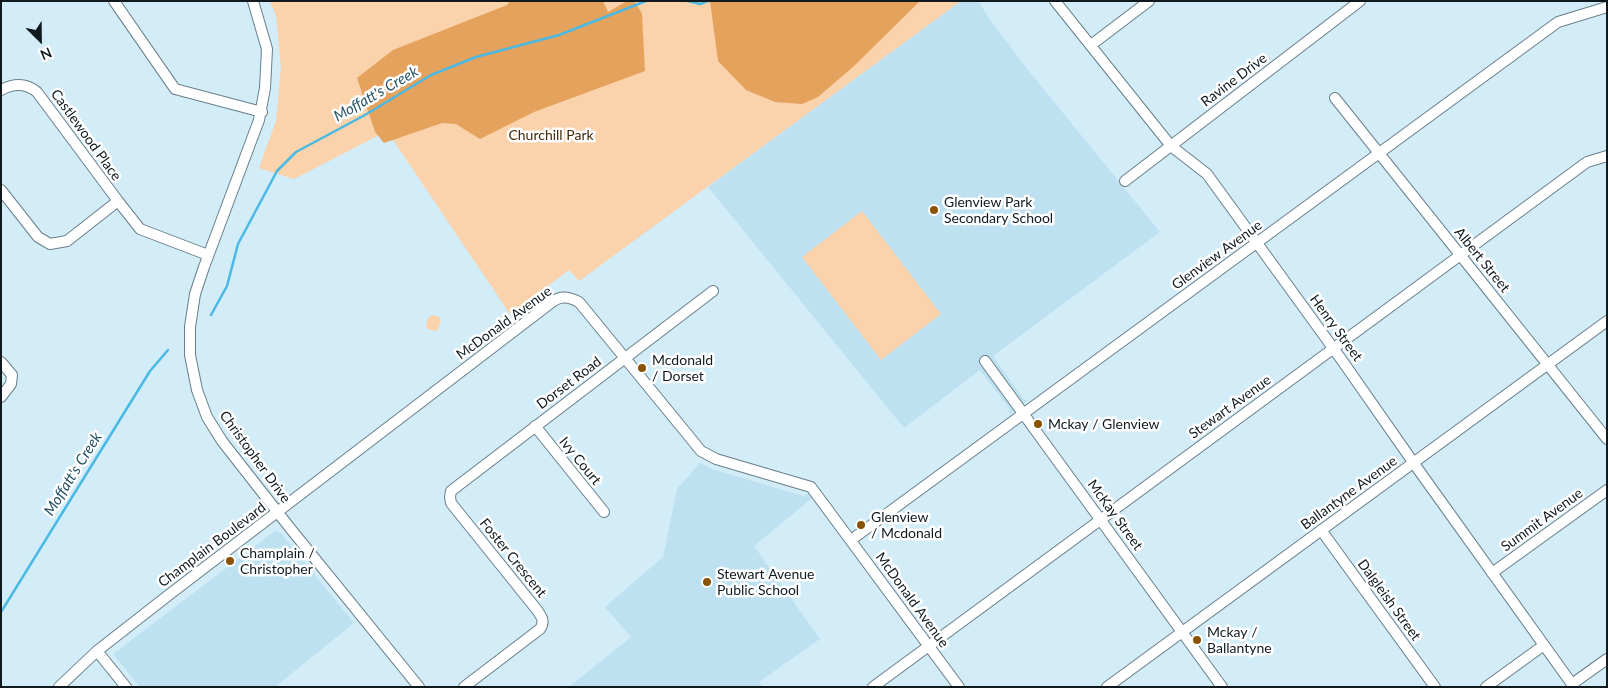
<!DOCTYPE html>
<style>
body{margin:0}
#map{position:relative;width:1608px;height:688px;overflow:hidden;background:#d2ecf8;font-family:Lato,sans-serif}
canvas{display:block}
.frame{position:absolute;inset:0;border:2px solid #101a1e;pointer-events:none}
.north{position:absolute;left:15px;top:15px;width:50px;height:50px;-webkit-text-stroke:4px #fff;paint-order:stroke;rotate:157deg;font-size:14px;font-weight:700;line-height:20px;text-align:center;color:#101a1e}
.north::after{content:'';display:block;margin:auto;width:18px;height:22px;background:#101a1e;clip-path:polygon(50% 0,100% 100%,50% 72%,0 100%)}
</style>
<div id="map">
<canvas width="1608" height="688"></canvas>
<div class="frame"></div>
<div class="north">N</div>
</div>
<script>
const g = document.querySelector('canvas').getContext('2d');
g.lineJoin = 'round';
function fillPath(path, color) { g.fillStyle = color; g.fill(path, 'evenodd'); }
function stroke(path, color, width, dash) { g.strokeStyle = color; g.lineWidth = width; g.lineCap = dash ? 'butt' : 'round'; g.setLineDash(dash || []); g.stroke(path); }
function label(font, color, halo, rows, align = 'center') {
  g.font = font + ' Lato,sans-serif'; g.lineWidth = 5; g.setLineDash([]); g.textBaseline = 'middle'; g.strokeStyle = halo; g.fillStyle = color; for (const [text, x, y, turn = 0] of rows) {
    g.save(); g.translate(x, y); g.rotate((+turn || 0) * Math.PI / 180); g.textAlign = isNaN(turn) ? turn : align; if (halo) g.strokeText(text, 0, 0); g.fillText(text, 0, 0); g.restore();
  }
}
fillPath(new Path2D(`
 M 961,1 L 978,1 L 991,21 L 1024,65 L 1160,232 L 993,356 L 1024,400 L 1029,399 L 1009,414 L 1009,408 L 980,370 L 904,428 L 708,187 Z
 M 700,463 L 712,469 L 803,496 L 823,489 L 754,546 L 820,639 L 759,682 L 762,687 L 569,687 L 631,637 L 605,607 L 663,557 L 677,489 Z
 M 275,531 L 280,532 L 354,623 L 275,687 L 140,687 L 113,654 Z`), '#bee1f1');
fillPath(new Path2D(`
 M 270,1 L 961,1 L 579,281 L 569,270 L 510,314 L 387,131 L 294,179 L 259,168 L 276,121 L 281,67 L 276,16 Z
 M 862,211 L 941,314 L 881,360 L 802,257 Z
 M 432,315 L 439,317 L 441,321 L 438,329 L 436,331 L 428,329 L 426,327 L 428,318 Z`), '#fad2ab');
fillPath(new Path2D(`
 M 510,1 L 603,1 L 608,12 L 627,1 L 634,1 L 637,5 L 642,14 L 645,71 L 534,112 L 480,139 L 456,124 L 442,123 L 384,143 L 375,132 L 357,78 L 393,50 L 507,5 Z
 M 710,1 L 920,1 L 854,66 L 818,97 L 802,104 L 775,102 L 746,90 L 718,61 Z`), '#e4a25c');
stroke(new Path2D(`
 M 688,1 L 700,4 L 708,1
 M 211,315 L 227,286 L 238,244 L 277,171 L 296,152 L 365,115 L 431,75 L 476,57 L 559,35 L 646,1
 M 1,612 L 150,371 L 168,350`), '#4ab9e4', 2.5);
const minor = new Path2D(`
 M 114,1 L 175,89 L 262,112
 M 253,1 L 267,49 L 265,88 L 259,120 L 204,267 L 195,294 L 190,327 L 190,355 L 197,390 L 207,417 L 222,441 L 290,528 L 419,687
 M 1055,1 L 1171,146 L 1207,174 L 1341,359 L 1420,472 L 1574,687
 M 1091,45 L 1149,1
 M 1,90 C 14,83 26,83 37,92 L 118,201 L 140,229 L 208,255
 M 1335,98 L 1607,439
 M 1125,181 L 1360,1
 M 1,190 L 38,237 L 50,244 L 67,241 L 118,201
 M 985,361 L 1222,687
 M 1,362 L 12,375 L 11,384 L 1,397
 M 535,426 L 604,512
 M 1321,530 L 1435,687
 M 851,540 L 1558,22 L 1607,7
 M 1492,573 L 1607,490
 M 97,651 L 126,687
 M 1572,684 L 1607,659
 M 59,687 L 97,651 L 170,594 L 552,302 C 561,295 569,297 579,302 L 701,451 L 716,459 L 811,487 L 959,687
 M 464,687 L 540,629 C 545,622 542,617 537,610 L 451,503 L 450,497 L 451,491 L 713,291
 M 873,687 L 1587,162 L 1607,156
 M 1107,687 L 1607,321
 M 1486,687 L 1544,645`);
stroke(minor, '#687f8a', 12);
stroke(minor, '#fff', 10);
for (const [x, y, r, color] of [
 [934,210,5,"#8a5304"],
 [642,368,5,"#8a5304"],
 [1038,424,5,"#8a5304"],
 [861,525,5,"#8a5304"],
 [230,561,5,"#8a5304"],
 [707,582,5,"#8a5304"],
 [1197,640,5,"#8a5304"]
]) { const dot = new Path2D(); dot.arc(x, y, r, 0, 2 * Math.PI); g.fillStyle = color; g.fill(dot); stroke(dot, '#fff', 2); }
label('14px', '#101a1e', '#fff', [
 ["Ravine Drive",1234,80,-37],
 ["Castlewood Place",86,135,54],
 ["Glenview Avenue",1217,255,-36],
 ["Albert Street",1482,260,51],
 ["McDonald Avenue",504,323,-36],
 ["Henry Street",1336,328,54],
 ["Dorset Road",569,383,-37],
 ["Stewart Avenue",1230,407,-36],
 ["Christopher Drive",255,457,54],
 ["Ivy Court",580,461,51],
 ["Ballantyne Avenue",1349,493,-36],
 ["McKay Street",1115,515,54],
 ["Summit Avenue",1542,520,-36],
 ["Champlain Boulevard",212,545,-37],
 ["Foster Crescent",513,558,51],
 ["McDonald Avenue",912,600,54],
 ["Dalgleish Street",1389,600,54]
]);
label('14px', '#43290a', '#fff', [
 ["Churchill Park",551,135]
]);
label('14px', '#101a1e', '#fff', [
 ["Glenview Park",944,202],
 ["Secondary School",944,218],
 ["Mcdonald",652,360],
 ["/ Dorset",652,376],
 ["Mckay / Glenview",1048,424],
 ["Glenview",871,517],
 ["/ Mcdonald",871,533],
 ["Champlain /",240,553],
 ["Christopher",240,569],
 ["Stewart Avenue",717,574],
 ["Public School",717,590],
 ["Mckay /",1207,632],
 ["Ballantyne",1207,648]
], 'left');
label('italic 15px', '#255366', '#fff', [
 ["Moffatt's Creek",376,94,-30],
 ["Moffatt's Creek",73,474,-58]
]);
</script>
